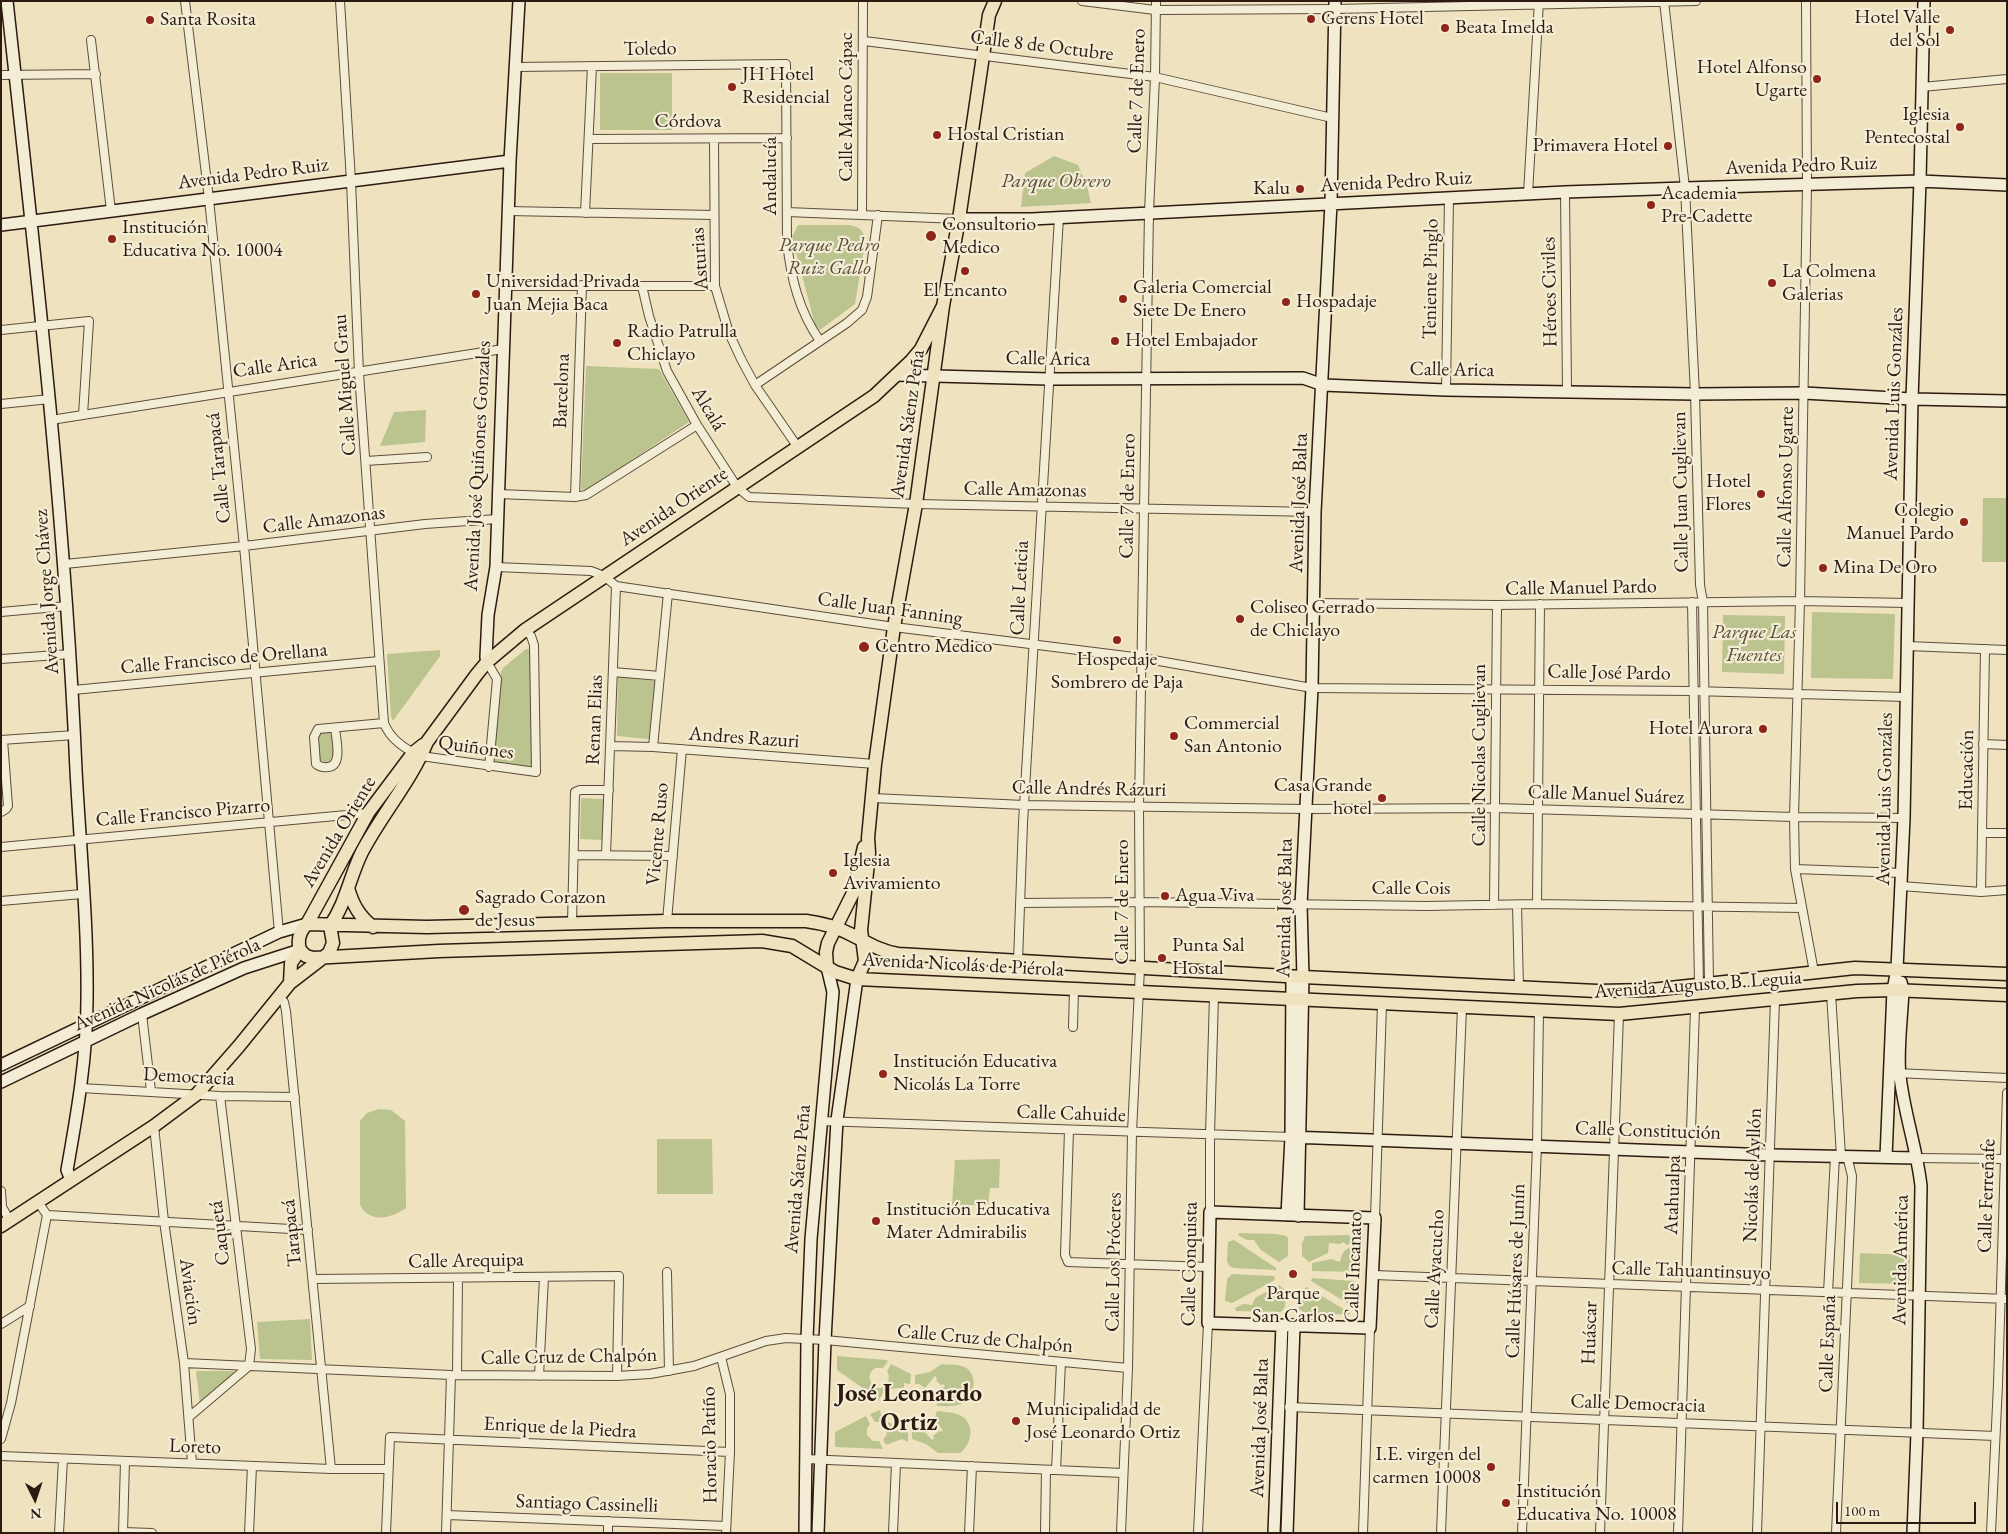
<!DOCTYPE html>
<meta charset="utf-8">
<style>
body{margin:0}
#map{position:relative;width:2008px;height:1534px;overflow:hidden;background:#eee3be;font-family:"EB Garamond",serif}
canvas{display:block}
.frame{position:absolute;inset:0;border:2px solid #2d1a11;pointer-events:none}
.north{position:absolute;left:10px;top:1474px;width:50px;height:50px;-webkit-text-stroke:4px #f4edd5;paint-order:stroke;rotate:176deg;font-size:14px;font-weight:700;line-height:20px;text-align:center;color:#2d1a11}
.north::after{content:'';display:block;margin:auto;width:18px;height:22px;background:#2d1a11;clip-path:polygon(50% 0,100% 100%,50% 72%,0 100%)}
.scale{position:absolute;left:1836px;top:1502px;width:140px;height:22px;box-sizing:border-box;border:2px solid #2d1a11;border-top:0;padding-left:6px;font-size:15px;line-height:18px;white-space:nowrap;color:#2d1a11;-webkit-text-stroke:4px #f4edd5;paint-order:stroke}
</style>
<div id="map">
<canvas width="2008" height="1534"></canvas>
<div class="frame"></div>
<div class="north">N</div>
<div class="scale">100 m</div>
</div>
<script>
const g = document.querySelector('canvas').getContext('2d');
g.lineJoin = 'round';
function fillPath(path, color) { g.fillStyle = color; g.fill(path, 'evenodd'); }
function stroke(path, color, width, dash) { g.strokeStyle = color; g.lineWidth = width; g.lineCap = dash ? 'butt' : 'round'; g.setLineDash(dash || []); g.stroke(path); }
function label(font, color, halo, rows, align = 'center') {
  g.font = font + ' "EB Garamond",serif'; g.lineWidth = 4.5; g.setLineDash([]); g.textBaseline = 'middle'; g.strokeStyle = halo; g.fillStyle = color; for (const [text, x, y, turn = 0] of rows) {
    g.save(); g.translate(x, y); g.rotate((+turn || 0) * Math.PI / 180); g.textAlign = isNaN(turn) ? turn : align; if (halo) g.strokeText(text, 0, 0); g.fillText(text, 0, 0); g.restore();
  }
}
fillPath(new Path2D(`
 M 600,73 L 672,73 L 672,130 L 600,130 Z
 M 1054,156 L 1078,165 L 1087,186 L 1091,203 L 1021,207 L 1025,173 Z
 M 798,225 L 850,225 L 859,228 L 866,237 L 855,304 L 820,330 L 815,325 L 792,237 Z
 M 586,366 L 659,369 L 689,422 L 587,490 L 581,489 Z
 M 426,410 L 425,442 L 380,446 L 394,412 Z
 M 1983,498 L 2007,498 L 2007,562 L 1982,562 Z
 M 1812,612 L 1895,614 L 1893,679 L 1811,678 Z
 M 1723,615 L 1785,616 L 1784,674 L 1722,672 Z
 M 526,649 L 530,649 L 532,652 L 534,767 L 531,769 L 494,765 L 492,762 L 501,672 L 503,668 Z
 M 440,650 L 440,656 L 393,721 L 391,717 L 387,654 Z
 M 618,677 L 655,681 L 649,739 L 617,736 Z
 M 327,731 L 334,736 L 335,757 L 330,764 L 322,764 C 318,759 315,741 319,735 C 321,732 323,732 327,731 Z
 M 581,798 L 604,799 L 603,840 L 580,839 Z
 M 379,1109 L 391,1110 L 405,1121 L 406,1208 C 392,1218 370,1224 360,1205 L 360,1121 L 367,1113 Z
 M 657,1139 L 712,1139 L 713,1194 L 657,1194 Z
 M 1000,1159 L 999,1188 L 990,1188 L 988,1205 L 952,1205 L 955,1160 Z
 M 1239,1233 L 1276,1234 L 1286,1236 L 1288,1238 L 1288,1256 L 1279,1262 L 1261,1250 L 1254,1240 L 1247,1240 L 1238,1235 Z
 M 1348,1235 L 1356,1241 L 1347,1245 L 1343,1242 L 1340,1244 L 1329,1243 L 1328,1253 L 1309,1262 L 1302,1256 L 1302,1244 L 1305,1236 Z
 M 1234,1240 L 1276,1268 L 1276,1270 L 1234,1268 L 1229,1266 L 1227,1261 L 1228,1242 Z
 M 1354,1245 L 1360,1249 L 1359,1272 L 1312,1271 L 1312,1263 L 1331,1259 L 1340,1262 C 1343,1251 1343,1251 1354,1245 Z
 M 1860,1253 L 1910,1255 L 1909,1284 L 1859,1283 Z
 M 1232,1274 L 1274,1276 L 1275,1280 L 1232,1303 L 1225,1301 L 1227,1279 Z
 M 1312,1278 L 1354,1281 L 1358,1283 L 1357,1309 L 1311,1281 Z
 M 1279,1285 L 1286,1291 L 1285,1307 L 1281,1312 L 1236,1311 L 1235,1308 L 1243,1304 L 1252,1305 L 1255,1298 Z
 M 1307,1287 L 1350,1313 L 1349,1315 L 1303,1312 L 1299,1309 L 1300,1291 Z
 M 310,1319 L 312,1360 L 260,1359 L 257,1322 Z
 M 837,1356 L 886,1360 L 888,1361 L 883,1368 L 875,1368 C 868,1373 869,1378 872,1385 L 867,1391 L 837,1370 Z
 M 891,1364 L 911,1374 L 910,1384 L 904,1383 L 904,1388 C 893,1388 883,1388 879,1401 L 871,1394 L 875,1388 L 882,1388 C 888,1384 891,1377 887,1371 Z
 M 942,1364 C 948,1365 956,1364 962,1366 C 979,1371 976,1397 961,1404 C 954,1407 945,1406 937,1406 L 935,1396 L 945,1386 L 943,1384 L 941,1385 L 936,1380 L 937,1378 L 935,1376 L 925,1388 L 919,1384 L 915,1384 L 915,1375 L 930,1372 Z
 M 196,1371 L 234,1371 L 235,1375 L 200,1404 Z
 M 880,1410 C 882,1422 892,1425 903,1425 L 904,1431 L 908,1430 L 908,1442 L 902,1439 L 886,1445 L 883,1440 L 887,1434 L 886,1428 L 880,1422 L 875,1422 L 870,1414 Z
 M 937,1411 C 944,1412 951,1412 957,1414 C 976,1421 973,1443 960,1453 L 938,1453 L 926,1444 L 912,1439 L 912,1432 L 923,1430 L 932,1440 L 934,1438 L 933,1436 L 939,1431 L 941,1432 L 943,1430 L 934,1420 Z
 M 866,1416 L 870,1424 L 867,1429 L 867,1435 L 873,1441 L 879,1441 L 883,1449 L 835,1447 L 835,1432 Z`), '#bbc38f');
const street = new Path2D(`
 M 185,1 L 209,199 L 244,546 L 279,932
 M 340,1 L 351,181 L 359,373 L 384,723 C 390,739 406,750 421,756 L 536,772 L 534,645 L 531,636 L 525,630
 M 1082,1 L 1155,10 L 1335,9 L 1696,1
 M 1664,1 L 1685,188 L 1695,394 L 1700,585 L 1703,602 L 1709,983
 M 1806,1 L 1807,185 L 1800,601 L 1794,817 L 1795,869 L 1814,972
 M 91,40 L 111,211
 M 864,41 L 1155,77 L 1332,118
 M 514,67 L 786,64 L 787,242 C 791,279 799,311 820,341
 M 1,75 L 96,74
 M 1922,87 L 2007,79
 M 589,139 L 787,138
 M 714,139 L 715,286 L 729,333 L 741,359 L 755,385 L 797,446
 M 1565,192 L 1567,391
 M 1528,194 L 1539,1
 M 508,211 L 714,215
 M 787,212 L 959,219
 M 585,213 L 592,66
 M 862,214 L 863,1
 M 506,286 L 715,286
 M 642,286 L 649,316 L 667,371 L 697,425 L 737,487 L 749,497 L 916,504 L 1315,512
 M 1,330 L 89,321 L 83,415
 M 755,385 L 847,323 L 862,310 L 867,297 L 878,215
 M 1446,390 L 1449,198
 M 1,404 L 50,399
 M 51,420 L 503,349
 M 366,461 L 427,457
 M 498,494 L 575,497 L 586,495 L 697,425
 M 575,497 L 582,285
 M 65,564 L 244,546 L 425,524 L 497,519
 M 496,567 L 591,571 L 604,576 L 616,586 L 894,627 L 1142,658 L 1312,688 L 1694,691 L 1906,697
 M 1692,602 L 1699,985
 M 1314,603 L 1497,605 L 1800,601 L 1908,603
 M 1,612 L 67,606
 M 1907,646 L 2007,650
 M 1,659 L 71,654
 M 487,662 L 497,679 L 489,767
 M 613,672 L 660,676
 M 73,690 L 379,661
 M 335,728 C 336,739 343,766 328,767 C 323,768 320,767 316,764 L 314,737 L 318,729 L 384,723
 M 1,740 L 75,735
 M 1983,744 L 2007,745
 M 610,746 L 653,747 L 875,764
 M 653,747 L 668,593
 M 873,798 L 1024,805 L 1305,809 L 1496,808 L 1794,817 L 1904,818
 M 1,812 L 6,809 L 8,806 L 3,740
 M 1982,833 L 2007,833
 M 1,847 L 368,813
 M 574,855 L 673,856
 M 606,855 L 616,586
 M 1795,869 L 1902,873
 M 1901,886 L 1981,892 L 2007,890
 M 1981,892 L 1985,649
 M 1,901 L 82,894
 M 1020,903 L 1138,902 L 1426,906 L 1537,904 L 1802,908
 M 1537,904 L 1540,604
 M 1494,905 L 1497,605
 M 1517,905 L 1519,988
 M 667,921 L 682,749
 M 572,923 L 575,792 L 580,790 L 609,790
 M 1018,961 L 1023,823 L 1059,217
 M 1831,993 L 1841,1156
 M 279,997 L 284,1002 L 286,1011 L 331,1469
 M 142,1014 L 151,1091
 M 1073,1027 L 1074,989
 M 1896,1073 L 2007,1078
 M 81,1088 L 220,1096 L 295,1097
 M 820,1121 L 1291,1137
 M 154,1126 L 164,1221 L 184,1363 L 192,1463
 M 1069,1130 L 1065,1255 L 1068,1262 L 1209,1267
 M 1916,1158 L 2004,1159
 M 1,1191 L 2,1207 L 10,1221
 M 1210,1212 L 1210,1135 L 1214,996
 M 47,1215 L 308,1230
 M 1375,1218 L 1382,1004
 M 667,1272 L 669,1371
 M 1374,1275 L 2007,1299
 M 313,1279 L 619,1276 L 617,1376
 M 1828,1293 L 1835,1156
 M 1,1324 L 30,1306
 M 721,1357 L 730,1394 L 730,1452 L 726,1533
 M 184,1363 L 451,1375 L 617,1376 L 650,1374 L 694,1366 L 766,1341 L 786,1338 L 825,1340 L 1128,1368
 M 457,1375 L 458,1278
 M 539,1376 L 544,1277
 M 1289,1407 L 1995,1436
 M 189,1417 L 249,1366 L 251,1349 L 220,1096
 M 1,1439 L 11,1403 L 47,1215 L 38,1202
 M 1,1456 L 331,1469 L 388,1469
 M 806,1459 L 1123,1473
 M 1056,1470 L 1061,1362
 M 447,1515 L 726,1526
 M 123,1532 L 152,1533
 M 59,1533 L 63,1459
 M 123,1533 L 125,1461
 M 249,1533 L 252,1466
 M 386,1533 L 390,1437 L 730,1452
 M 446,1533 L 451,1375
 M 608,1533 L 608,1521
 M 893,1533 L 896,1463
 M 969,1533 L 972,1466
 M 1045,1533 L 1046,1470
 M 1121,1533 L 1128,1368 L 1132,1132 L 1140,968 L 1139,806 L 1149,212 L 1155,77 L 1156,1
 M 1198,1533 L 1208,1323
 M 1363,1533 L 1370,1328
 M 1441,1533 L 1462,1007
 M 1522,1533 L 1537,1145 L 1539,1010
 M 1600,1533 L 1619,1014
 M 1678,1533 L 1695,1008
 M 1757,1533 L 1775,999
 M 1836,1533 L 1852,1176 L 1847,1156
 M 1991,1533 L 1998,1384 L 2007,1093`);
const secondary = new Path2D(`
 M 7,1 C 35,257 65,513 76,770 C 80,847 88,924 87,1000 C 87,1057 77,1114 67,1170 L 71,1180
 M 959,219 L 1032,219 L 1565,192 L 1685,188 L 1920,181 L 2007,185
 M 1,225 L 510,161
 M 897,375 L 1049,379 L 1303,378 L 1323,385 L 1446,390 L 1695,394 L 1804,393 L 1912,399 L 2007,401
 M 487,662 L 486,657 L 488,615 L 496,567 L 510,161 L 519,1
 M 1901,982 L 1903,990 C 1902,1016 1897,1052 1900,1076 C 1904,1113 1917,1149 1921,1186 L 1917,1433 L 1913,1533
 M 1,1065 L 279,932 L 307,924
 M 1,1082 L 142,1014 L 244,968 L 300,950
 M 1291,1137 L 1771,1155 L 1916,1158
 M 1886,1157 L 1893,990 L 1897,969 L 1904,818 L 1912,399 L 1920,181 L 1924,1
 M 1210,1212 L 1375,1218 L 1370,1328 L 1208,1323 Z
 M 1287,1215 L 1291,1137 L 1292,977
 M 1298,1216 L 1303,977 L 1301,905 L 1312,688 L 1315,512 L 1331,203 L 1335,1
 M 805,1533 L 807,1339 L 811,1239 L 833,992 L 827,967
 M 818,1533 L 825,1340 L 837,1120 L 857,979
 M 1274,1533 L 1282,1325
 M 1287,1533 L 1294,1325`);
const primary = new Path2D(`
 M 348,888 C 353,905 359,916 373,927
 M 307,924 L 427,927 L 667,921 L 806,921 C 820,923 835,926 848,933 C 865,941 879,951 898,954 L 1303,977 L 1597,991 L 1651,990 L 1855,968 L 2007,974
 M 300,950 L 306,956 L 313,958 L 439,951 L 762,941 L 792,946 L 835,972 L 857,979 L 1619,1014 L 1857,991 L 1893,990 L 2007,995
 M 300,950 C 297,940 300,931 307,924 L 368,813 L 413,753 L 423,745
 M 827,967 L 826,952 L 828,943 L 854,891 L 864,847
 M 857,979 L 865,961 L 861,930 L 869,853 L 868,838 L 875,764 L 894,627 L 916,504 L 943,306 L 959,219 L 989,15 L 995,1
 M 290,983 L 291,963 L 300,950
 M 1,1226 L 154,1126 L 197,1094 L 239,1046 L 290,983 L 329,953 L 333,943 L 330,926 C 346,903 350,876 362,852 C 382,814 411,781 427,742 L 477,674 L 487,662 L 525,630 L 874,396 L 911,361 L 921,349 L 943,306`);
stroke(street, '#5d4c3c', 10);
stroke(secondary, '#2d1a11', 14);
stroke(primary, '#2d1a11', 15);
stroke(street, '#f4edd5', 8);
stroke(secondary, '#f4edd5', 11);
stroke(primary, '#eee3be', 12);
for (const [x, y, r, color] of [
 [1311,19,5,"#8f2418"],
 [150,20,5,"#8f2418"],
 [1445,28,5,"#8f2418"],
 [1950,30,5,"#8f2418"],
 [1817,79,5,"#8f2418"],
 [732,87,5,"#8f2418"],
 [1960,127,5,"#8f2418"],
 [937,135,5,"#8f2418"],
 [1668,146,5,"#8f2418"],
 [1300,189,5,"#8f2418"],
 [1651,205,5,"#8f2418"],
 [931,236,6,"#8f2418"],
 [112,239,5,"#8f2418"],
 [965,271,5,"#8f2418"],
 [1772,283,5,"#8f2418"],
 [476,294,5,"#8f2418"],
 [1123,299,5,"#8f2418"],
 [1286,302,5,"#8f2418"],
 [1115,341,5,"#8f2418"],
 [617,343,5,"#8f2418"],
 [1761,494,5,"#8f2418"],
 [1964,522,5,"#8f2418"],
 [1823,568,5,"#8f2418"],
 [1240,619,5,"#8f2418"],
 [1117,640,5,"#8f2418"],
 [864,647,6,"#8f2418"],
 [1763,729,5,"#8f2418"],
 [1174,736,5,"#8f2418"],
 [1382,798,5,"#8f2418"],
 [833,873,5,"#8f2418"],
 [1165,896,5,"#8f2418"],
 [464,910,6,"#8f2418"],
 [1162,958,5,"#8f2418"],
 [883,1074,5,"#8f2418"],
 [876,1221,5,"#8f2418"],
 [1293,1274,5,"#8f2418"],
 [1016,1421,5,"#8f2418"],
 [1491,1467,5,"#8f2418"],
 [1506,1503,5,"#8f2418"]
]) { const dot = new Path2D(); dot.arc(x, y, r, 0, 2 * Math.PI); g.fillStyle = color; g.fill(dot); stroke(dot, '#f4edd5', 2); }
label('20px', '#2d1a11', '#f4edd5', [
 ["Hotel Valle",1940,18,"right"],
 ["del Sol",1940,41,"right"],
 ["Gerens Hotel",1321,19],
 ["Santa Rosita",160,20],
 ["Beata Imelda",1455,28],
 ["Hotel Alfonso",1807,68,"right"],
 ["Ugarte",1807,91,"right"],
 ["JH Hotel",742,75],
 ["Residencial",742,98],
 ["Iglesia",1950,115,"right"],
 ["Pentecostal",1950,138,"right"],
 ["Hostal Cristian",947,135],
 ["Primavera Hotel",1658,146,"right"],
 ["Kalu",1290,189,"right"],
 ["Academia",1661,194],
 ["Pre-Cadette",1661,217],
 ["Consultorio",942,225],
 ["Medico",942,248],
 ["Institución",122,228],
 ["Educativa No. 10004",122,251],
 ["La Colmena",1782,272],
 ["Galerias",1782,295],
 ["Universidad Privada",486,282],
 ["Juan Mejia Baca",486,305],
 ["Galeria Comercial",1133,288],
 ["Siete De Enero",1133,311],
 ["El Encanto",965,291,"center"],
 ["Hospadaje",1296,302],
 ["Radio Patrulla",627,332],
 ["Chiclayo",627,355],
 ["Hotel Embajador",1125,341],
 ["Hotel",1751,482,"right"],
 ["Flores",1751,505,"right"],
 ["Colegio",1954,511,"right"],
 ["Manuel Pardo",1954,534,"right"],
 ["Mina De Oro",1833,568],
 ["Coliseo Cerrado",1250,608],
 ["de Chiclayo",1250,631],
 ["Centro Medico",875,647],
 ["Hospedaje",1117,660,"center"],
 ["Sombrero de Paja",1117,683,"center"],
 ["Commercial",1184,724],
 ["San Antonio",1184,747],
 ["Hotel Aurora",1753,729,"right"],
 ["Casa Grande",1372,786,"right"],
 ["hotel",1372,809,"right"],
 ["Iglesia",843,861],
 ["Avivamiento",843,884],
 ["Agua Viva",1175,896],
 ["Sagrado Corazon",475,898],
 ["de Jesus",475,921],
 ["Punta Sal",1172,946],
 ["Hostal",1172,969],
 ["Institución Educativa",893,1062],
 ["Nicolás La Torre",893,1085],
 ["Institución Educativa",886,1210],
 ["Mater Admirabilis",886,1233],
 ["Parque",1293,1294,"center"],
 ["San Carlos",1293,1317,"center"],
 ["Municipalidad de",1026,1410],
 ["José Leonardo Ortiz",1026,1433],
 ["I.E. virgen del",1481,1455,"right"],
 ["carmen 10008",1481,1478,"right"],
 ["Institución",1516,1492],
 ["Educativa No. 10008",1516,1515]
], 'left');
label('20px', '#2d1a11', '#f4edd5', [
 ["Calle 8 de Octubre",1042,46,7],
 ["Toledo",650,49,-1],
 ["Calle 7 de Enero",1137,91,-88],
 ["Calle Manco Cápac",847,107,-90],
 ["Córdova",688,122],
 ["Avenida Pedro Ruiz",1801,166,-2],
 ["Avenida Pedro Ruiz",253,174,-7],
 ["Andalucía",771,176,-90],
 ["Avenida Pedro Ruiz",1396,182,-3],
 ["Asturias",700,259,-94],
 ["Teniente Pinglo",1431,279,-89],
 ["Héroes Civiles",1550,292,-91],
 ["Calle Arica",1048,359,1],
 ["Calle Arica",275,366,-8],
 ["Calle Arica",1452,370,1],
 ["Calle Miguel Grau",345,385,-94],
 ["Barcelona",562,391,-88],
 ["Avenida Luis Gonzáles",1894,394,-88],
 ["Alcalá",708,409,59],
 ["Avenida Sáenz Peña",908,424,-82],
 ["Avenida José Quiñones Gonzales",478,466,-87],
 ["Calle Tarapacá",219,468,-96],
 ["Calle Alfonso Ugarte",1786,487,-89],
 ["Calle Amazonas",1025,490,1],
 ["Calle Juan Cuglievan",1681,492,-91],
 ["Calle 7 de Enero",1128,496,-89],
 ["Avenida José Balta",1299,503,-88],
 ["Avenida Oriente",674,507,-34],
 ["Calle Amazonas",324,520,-7],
 ["Calle Leticia",1020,588,-87],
 ["Calle Manuel Pardo",1581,588,-1],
 ["Avenida Jorge Chávez",47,592,-94],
 ["Calle Juan Fanning",890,609,8],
 ["Calle Francisco de Orellana",224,659,-5],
 ["Calle José Pardo",1609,673,1],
 ["Renan Elias",595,720,-88],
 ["Andres Razuri",744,738,4],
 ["Quiñones",476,748,8],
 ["Calle Nicolas Cuglievan",1480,755,-90],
 ["Educación",1967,770,-89],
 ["Calle Andrés Rázuri",1089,789,1],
 ["Calle Manuel Suárez",1606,795,2],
 ["Avenida Luis Gonzáles",1885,799,-89],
 ["Calle Francisco Pizarro",183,813,-5],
 ["Avenida Oriente",339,832,-59],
 ["Vicente Ruso",658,834,-85],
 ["Calle Cois",1411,889],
 ["Calle 7 de Enero",1123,902,-90],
 ["Avenida José Balta",1285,908,-89],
 ["Avenida Nicolás de Piérola",963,965,3],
 ["Avenida Nicolás de Piérola",167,985,-24],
 ["Avenida Augusto B. Leguia",1698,985,-4],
 ["Democracia",189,1077,3],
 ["Calle Cahuide",1071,1114,2],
 ["Calle Constitución",1648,1131,2],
 ["Nicolás de Ayllón",1753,1175,-88],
 ["Avenida Sáenz Peña",798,1179,-85],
 ["Atahualpa",1673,1195,-88],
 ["Calle Ferreñafe",1987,1196,-88],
 ["Caquetá",220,1233,-97],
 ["Tarapacá",292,1233,-96],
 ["Avenida América",1901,1260,-89],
 ["Calle Arequipa",466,1261,-1],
 ["Calle Los Próceres",1114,1262,-89],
 ["Calle Conquista",1190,1264,-89],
 ["Calle Incanato",1354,1267,-88],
 ["Calle Ayacucho",1435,1269,-87],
 ["Calle Húsares de Junín",1516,1271,-88],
 ["Calle Tahuantinsuyo",1691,1271,2],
 ["Aviación",190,1292,82],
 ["Huáscar",1590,1333,-88],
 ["Calle Cruz de Chalpón",985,1339,5],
 ["Calle España",1828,1344,-88],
 ["Calle Cruz de Chalpón",569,1357,-1],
 ["Calle Democracia",1638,1404,2],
 ["Enrique de la Piedra",560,1428,3],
 ["Avenida José Balta",1260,1428,-88],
 ["Horacio Patiño",710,1445,-91],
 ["Loreto",195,1447,2],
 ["Santiago Cassinelli",587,1504,2]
]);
label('italic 20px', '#584d37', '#f4edd5', [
 ["Parque Obrero",1056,182],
 ["Parque Pedro",829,246],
 ["Ruiz Gallo",829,269],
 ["Parque Las",1754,633],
 ["Fuentes",1754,656]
]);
label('bold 25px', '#2d1a11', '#f4edd5', [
 ["José Leonardo",909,1394],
 ["Ortiz",909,1423]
]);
</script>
